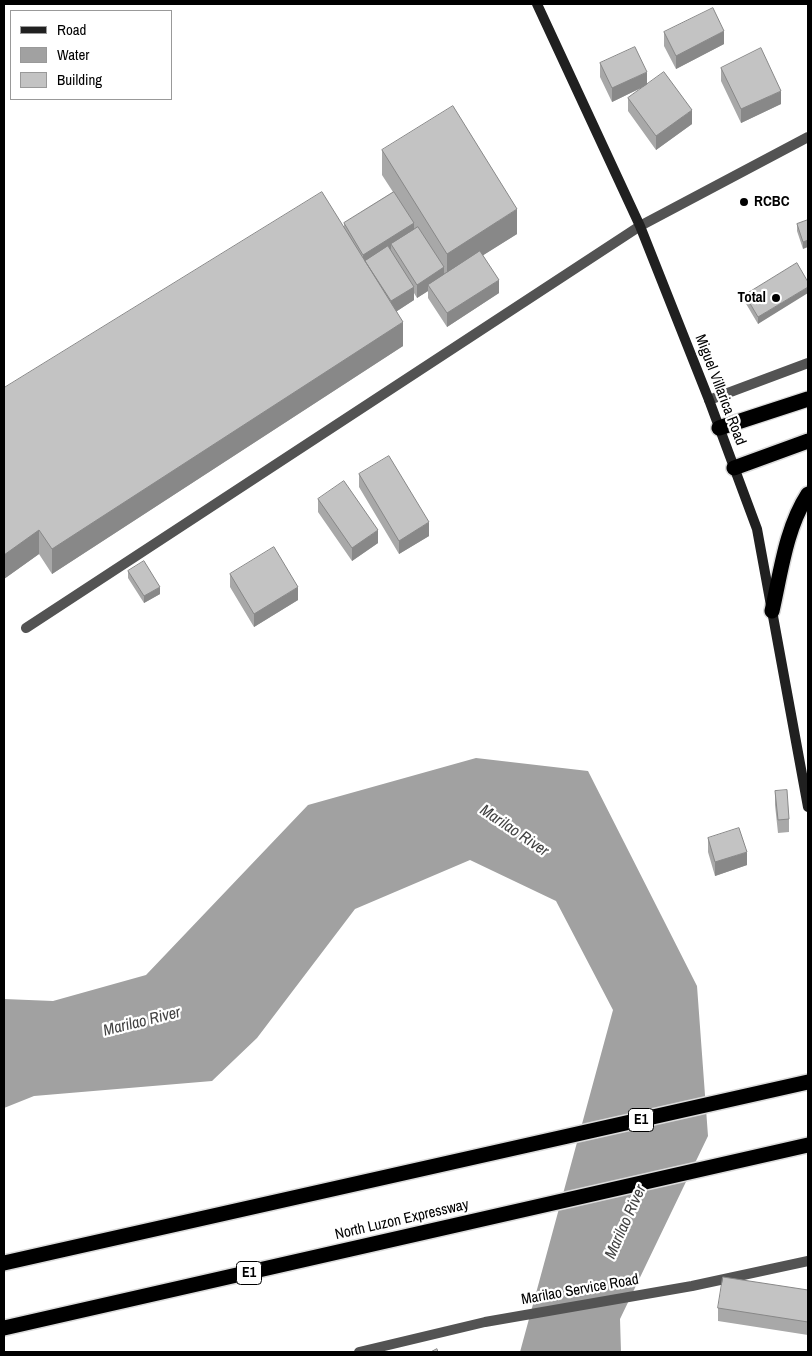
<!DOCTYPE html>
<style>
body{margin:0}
#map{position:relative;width:812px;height:1356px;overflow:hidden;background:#fff;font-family:"Archivo Narrow",sans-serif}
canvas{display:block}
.frame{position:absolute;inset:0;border:5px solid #000;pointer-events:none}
.legend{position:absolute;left:10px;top:10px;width:162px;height:90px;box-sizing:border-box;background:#fff;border:1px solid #999;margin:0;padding:6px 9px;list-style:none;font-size:15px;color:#000}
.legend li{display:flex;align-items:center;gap:10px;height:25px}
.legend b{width:25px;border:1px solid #999}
</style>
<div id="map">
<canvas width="812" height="1356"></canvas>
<div class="frame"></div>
<ul class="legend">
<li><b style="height:6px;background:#202020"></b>Road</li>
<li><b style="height:14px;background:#a1a1a1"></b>Water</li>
<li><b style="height:14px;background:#c3c3c3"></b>Building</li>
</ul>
</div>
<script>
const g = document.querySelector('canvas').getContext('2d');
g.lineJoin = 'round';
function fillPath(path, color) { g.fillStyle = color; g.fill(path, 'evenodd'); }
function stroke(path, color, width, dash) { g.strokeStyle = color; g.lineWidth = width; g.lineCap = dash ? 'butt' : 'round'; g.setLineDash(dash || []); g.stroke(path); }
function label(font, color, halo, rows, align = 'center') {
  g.font = font + ' "Archivo Narrow",sans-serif'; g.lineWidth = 4.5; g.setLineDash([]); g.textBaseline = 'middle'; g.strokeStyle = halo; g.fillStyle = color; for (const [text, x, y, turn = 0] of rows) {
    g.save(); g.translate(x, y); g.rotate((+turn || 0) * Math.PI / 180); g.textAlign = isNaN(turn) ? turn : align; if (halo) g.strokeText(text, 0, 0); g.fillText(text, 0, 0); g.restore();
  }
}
fillPath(new Path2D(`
 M 476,758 L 588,771 L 697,986 L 708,1136 L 620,1319 L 621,1352 L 520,1352 L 613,1010 L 556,901 L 470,860 L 355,909 L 257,1038 L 212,1081 L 34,1096 L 4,1108 L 4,999 L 53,1001 L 146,975 L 308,805 Z`), '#a1a1a1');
const motorway = new Path2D(`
 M 719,428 L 808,399
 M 734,468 L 808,441
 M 772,611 C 781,571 786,528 808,494
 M 4,1263 L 808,1082
 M 4,1328 L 808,1145`);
stroke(motorway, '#dbdbdb', 18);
stroke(new Path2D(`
 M 26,628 L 640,226 L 808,137`), '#535353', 10);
stroke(new Path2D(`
 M 709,400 L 808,363`), '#535353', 10);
stroke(new Path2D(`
 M 359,1352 L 485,1322 L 692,1286 L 808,1261`), '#535353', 10);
stroke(new Path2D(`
 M 537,4 L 640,226 L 709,400 L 757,529 L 808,807`), '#202020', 10);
stroke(motorway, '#000', 15);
fillPath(new Path2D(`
 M 664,32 L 724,44 L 676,69 L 664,46 Z
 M 600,63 L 647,85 L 692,124 L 656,150 L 628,111 L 628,98 L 645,86 L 612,102 L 600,77 Z
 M 721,68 L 781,104 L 741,123 L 721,81 Z
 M 382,150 L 517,234 L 483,255 L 499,293 L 447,327 L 428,298 L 428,291 L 417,298 L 414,293 L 414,300 L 397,311 L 403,346 L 52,574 L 39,554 L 4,579 L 4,388 L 344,226 L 344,223 L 393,192 L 382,175 Z
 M 808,220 L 803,249 L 797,231 L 797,224 Z
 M 797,263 L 758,324 L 745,302 L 745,295 Z
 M 359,474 L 429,536 L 399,554 L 359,487 Z
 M 318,499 L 378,543 L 352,561 L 318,512 Z
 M 128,571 L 160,594 L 144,603 L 128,578 Z
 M 230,574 L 298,600 L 254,627 L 230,587 Z
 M 775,791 L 789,819 L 789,832 L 778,833 L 775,805 Z
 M 708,838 L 747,865 L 715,876 L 708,852 Z
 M 808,1290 L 808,1335 L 718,1321 L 718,1308 Z`), '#a8a8a8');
fillPath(new Path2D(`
 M 724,31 L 724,44 L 676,69 L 676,56 Z
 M 647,72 L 647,85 L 612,102 L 612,88 Z
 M 781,91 L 781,104 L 741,123 L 741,109 Z
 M 692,110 L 692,124 L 656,150 L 656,136 Z
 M 517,209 L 517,234 L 447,278 L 447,254 Z
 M 414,223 L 414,237 L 391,244 L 391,251 L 363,268 L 363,255 Z
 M 808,240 L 808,247 L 803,249 L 803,242 Z
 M 444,267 L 444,280 L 428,285 L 428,291 L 417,298 L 417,285 Z
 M 499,280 L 499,293 L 447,327 L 447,313 Z
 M 414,287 L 414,300 L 391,315 L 391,301 Z
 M 808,287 L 808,293 L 758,324 L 758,317 Z
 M 403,322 L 403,346 L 52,574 L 52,549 Z
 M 429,522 L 429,536 L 399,554 L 399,541 Z
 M 39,530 L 39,554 L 4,579 L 4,555 Z
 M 378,530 L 378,543 L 352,561 L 352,548 Z
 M 160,587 L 160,594 L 144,603 L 144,596 Z
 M 298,587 L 298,600 L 254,627 L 254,614 Z
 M 747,852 L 747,865 L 715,876 L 715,862 Z`), '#888');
const building = new Path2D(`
 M 713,8 L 724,31 L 676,56 L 664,32 Z
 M 635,47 L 647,72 L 612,88 L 600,63 Z
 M 761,48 L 781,91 L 741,109 L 721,68 Z
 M 664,72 L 692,110 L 656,136 L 628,98 Z
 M 453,106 L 517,209 L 447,254 L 382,150 Z
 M 322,192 L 403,322 L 52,549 L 39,530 L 4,555 L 4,388 Z
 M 394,192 L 414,223 L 363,255 L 344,223 Z
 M 808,220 L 808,240 L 803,242 L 797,224 Z
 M 418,227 L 444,267 L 417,285 L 391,244 Z
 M 388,246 L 414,287 L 391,301 L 365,261 Z
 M 480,251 L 499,280 L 447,313 L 428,285 Z
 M 797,263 L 808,282 L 808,287 L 758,317 L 745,295 Z
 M 389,456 L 429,522 L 399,541 L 359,474 Z
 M 344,481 L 378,530 L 352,548 L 318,499 Z
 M 274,547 L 298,587 L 254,614 L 230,574 Z
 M 144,561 L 160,587 L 144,596 L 128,571 Z
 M 787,790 L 789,819 L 778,820 L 775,791 Z
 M 739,828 L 747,852 L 715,862 L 708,838 Z
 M 723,1277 L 808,1290 L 808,1322 L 718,1308 Z
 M 437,1349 L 438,1352 L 431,1352 Z`);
fillPath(building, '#c3c3c3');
stroke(building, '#888', 1);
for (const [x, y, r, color] of [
 [744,202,5,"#000"],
 [776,298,5,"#000"]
]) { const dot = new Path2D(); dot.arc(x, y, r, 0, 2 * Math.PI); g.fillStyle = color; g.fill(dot); stroke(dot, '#fff', 2); }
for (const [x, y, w] of [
 [641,1120,25],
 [249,1273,25]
]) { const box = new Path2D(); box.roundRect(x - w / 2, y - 11.5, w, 23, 4); g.fillStyle = '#fff'; g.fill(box); stroke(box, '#000', 1); }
label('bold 14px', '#000', null, [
 ["E1",641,1120],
 ["E1",249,1273]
]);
label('bold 15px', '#000', '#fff', [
 ["RCBC",754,202],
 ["Total",766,298,"right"]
], 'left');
label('15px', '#000', '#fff', [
 ["Miguel Villarica Road",720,390,69],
 ["North Luzon Expressway",402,1220,-13],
 ["Marilao Service Road",580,1290,-10]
]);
label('italic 16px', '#424242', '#fff', [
 ["Marilao River",514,831,34],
 ["Marilao River",142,1022,-14],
 ["Marilao River",626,1222,-66]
]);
</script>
